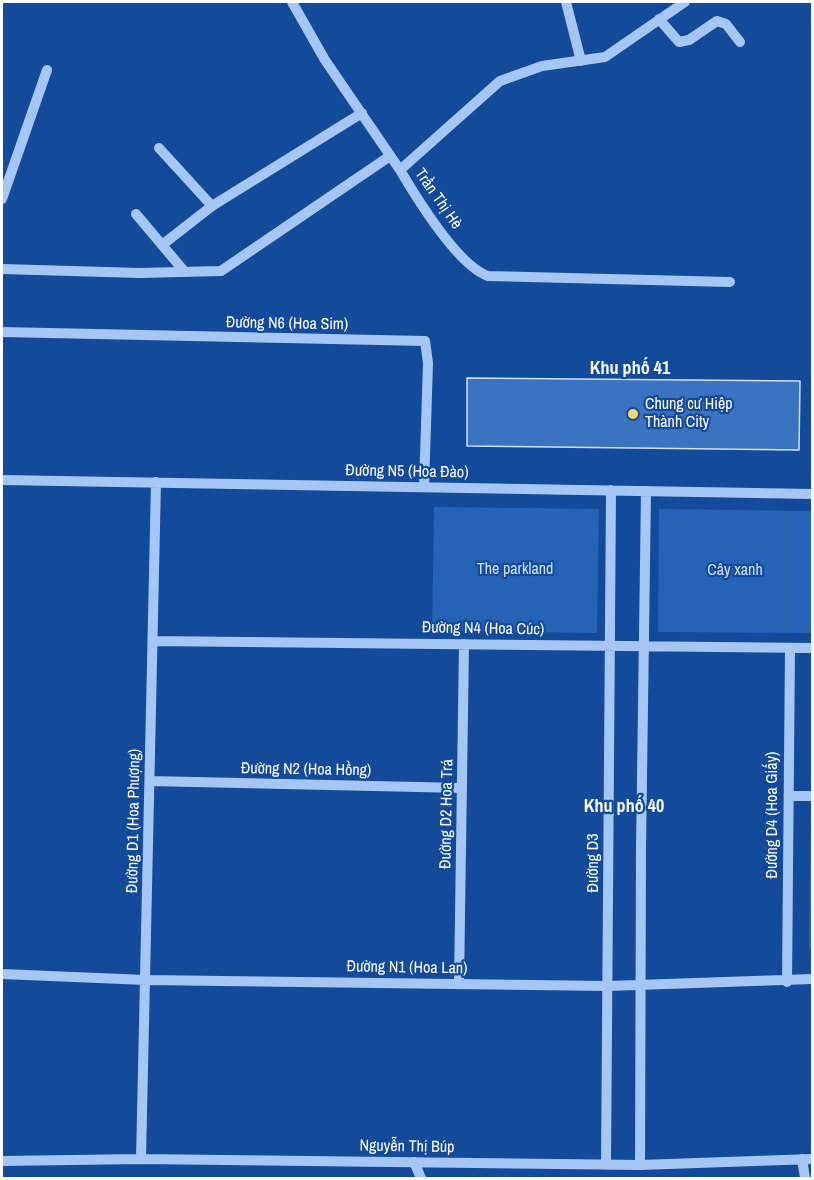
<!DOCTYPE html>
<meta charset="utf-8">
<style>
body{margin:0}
#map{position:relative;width:814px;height:1180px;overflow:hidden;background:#134a99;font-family:"Archivo Narrow",sans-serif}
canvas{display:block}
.frame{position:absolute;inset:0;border:3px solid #fff;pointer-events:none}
</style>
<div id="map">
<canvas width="814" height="1180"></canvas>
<div class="frame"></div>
</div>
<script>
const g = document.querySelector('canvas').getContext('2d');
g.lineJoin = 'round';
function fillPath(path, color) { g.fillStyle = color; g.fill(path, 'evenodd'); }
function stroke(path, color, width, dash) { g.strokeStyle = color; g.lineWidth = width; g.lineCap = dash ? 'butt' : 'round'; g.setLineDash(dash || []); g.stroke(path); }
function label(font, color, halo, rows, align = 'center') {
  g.font = font + ' "Archivo Narrow",sans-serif'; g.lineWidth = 4.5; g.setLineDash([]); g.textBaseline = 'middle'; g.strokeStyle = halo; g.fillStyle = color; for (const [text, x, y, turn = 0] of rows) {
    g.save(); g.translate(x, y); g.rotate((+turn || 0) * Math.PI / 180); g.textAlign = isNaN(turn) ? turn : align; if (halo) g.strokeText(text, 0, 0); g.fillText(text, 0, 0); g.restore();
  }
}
fillPath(new Path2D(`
 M 434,507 L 599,509 L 597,633 L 432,631 Z
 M 659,509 L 812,511 L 812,633 L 658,632 Z
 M 811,810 L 812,810 L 812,949 L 809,949 Z`), '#2663b7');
const building = new Path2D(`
 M 467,378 L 800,381 L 799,450 L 467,446 Z`);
fillPath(building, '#3c73c1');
stroke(building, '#cee2fd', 1.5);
stroke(new Path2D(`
 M 292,2 L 325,60 L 400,170
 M 566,2 L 581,61
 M 685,2 L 605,57 L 542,66 L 500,81 L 400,170 C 416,197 457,265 488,276 L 730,282
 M 659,19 L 679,42 L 689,40 L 717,21 L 726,24 L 740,42
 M 159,148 L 212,206
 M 2,199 L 47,70
 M 136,214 L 184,271
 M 162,245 L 212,206 L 362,113
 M 2,269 L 140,273 L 221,271 L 390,156
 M 2,332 L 425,341 L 428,363 L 424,487
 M 2,480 L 812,494
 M 153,641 L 812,648
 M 150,781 L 462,788
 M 789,796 L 812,796
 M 2,974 L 146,980 L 608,986 L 812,979
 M 787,982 L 790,648
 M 459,984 L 464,644
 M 141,1159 L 156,482
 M 802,1159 L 805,1178
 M 2,1161 L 141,1159 L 640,1165 L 812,1159
 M 414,1162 L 421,1178
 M 606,1165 L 611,490
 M 640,1165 L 641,849 L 646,491`), '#a6c7f3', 10);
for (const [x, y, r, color] of [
 [633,414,6,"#ffd868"]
]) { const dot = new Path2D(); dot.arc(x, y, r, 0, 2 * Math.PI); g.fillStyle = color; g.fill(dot); stroke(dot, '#134a99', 2); }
label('16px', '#fff', '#134a99', [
 ["Trần Thị Hè",438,199,55],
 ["Đường N6 (Hoa Sim)",287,324,1],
 ["Đường N5 (Hoa Đào)",407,472,1],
 ["Đường N4 (Hoa Cúc)",483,629,1],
 ["Đường N2 (Hoa Hồng)",306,770,1],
 ["Đường D2 Hoa Trá",447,814,-89],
 ["Đường D4 (Hoa Giấy)",773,815,-90],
 ["Đường D1 (Hoa Phượng)",134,821,-89],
 ["Đường D3",594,863,-90],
 ["Đường N1 (Hoa Lan)",407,968,1],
 ["Nguyễn Thị Búp",407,1147,1]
]);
label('16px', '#fff', '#134a99', [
 ["Chung cư Hiệp",645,405],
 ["Thành City",645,423]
], 'left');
label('16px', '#cee2fd', '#134a99', [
 ["The parkland",515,570],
 ["Cây xanh",735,571]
]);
label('bold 18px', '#fff', '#134a99', [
 ["Khu phố 41",630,369],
 ["Khu phố 40",624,807]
]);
</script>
